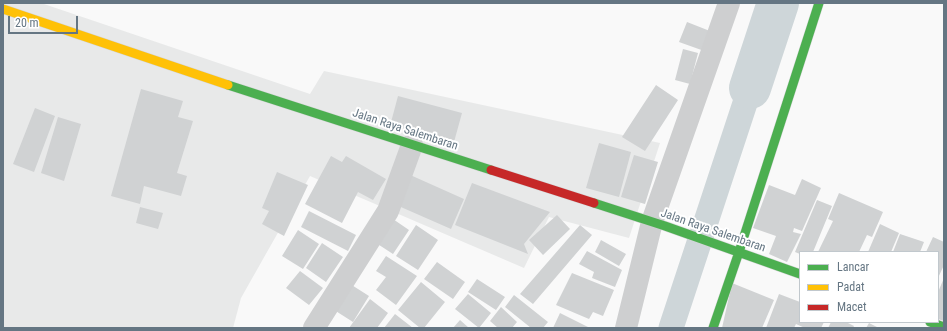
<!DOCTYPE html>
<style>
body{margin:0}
#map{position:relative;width:947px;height:331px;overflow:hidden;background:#f9f9f9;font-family:"Roboto Condensed",sans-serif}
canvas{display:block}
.frame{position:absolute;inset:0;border:4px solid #657683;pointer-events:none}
.legend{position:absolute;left:799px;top:251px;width:140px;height:72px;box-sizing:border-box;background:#fff;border:1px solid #c1c8cd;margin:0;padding:5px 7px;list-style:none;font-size:12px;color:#657683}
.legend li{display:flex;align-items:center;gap:8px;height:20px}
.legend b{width:20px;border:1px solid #c1c8cd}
.scale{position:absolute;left:8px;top:16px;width:70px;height:18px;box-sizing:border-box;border:2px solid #657683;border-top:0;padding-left:5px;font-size:12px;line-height:14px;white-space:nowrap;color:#657683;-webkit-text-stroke:3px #fff;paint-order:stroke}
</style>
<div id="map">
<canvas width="947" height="331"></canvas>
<div class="frame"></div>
<ul class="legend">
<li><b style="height:5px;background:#4caf50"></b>Lancar</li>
<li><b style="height:5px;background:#ffc107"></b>Padat</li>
<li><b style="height:5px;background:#c62828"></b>Macet</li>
</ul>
<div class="scale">20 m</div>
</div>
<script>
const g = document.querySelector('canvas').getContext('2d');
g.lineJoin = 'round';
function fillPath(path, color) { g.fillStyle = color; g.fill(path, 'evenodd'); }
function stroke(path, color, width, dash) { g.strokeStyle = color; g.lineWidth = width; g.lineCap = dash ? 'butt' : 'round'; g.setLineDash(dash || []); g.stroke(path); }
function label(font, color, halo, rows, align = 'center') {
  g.font = font + ' "Roboto Condensed",sans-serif'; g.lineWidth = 4; g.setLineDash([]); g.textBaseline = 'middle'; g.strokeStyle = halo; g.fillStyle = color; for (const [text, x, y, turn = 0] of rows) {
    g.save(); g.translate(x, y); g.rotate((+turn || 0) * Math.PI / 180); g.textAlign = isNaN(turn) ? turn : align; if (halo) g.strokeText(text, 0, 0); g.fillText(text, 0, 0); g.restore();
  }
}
fillPath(new Path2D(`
 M 3,3 L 41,3 L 310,94 L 324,71 L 660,143 L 629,238 L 549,217 L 524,268 L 310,176 L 241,298 L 233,328 L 3,328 Z`), '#e8e9e9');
stroke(new Path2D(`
 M 671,328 L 750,88`), '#ced6d9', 25);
stroke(new Path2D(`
 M 750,88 L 778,3`), '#ced6d9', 42);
fillPath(new Path2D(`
 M 687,22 L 715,33 L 707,52 L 679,42 Z
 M 683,49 L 698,53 L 690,84 L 675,80 Z
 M 656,85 L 678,100 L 645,151 L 622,137 Z
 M 141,89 L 183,101 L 178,117 L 193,121 L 177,173 L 187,176 L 181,196 L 144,186 L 140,204 L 111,196 Z
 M 398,96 L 462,113 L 454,142 L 390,126 Z
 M 35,108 L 55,116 L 34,172 L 13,164 Z
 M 58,117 L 81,124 L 64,181 L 41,173 Z
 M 599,143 L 631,152 L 619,197 L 586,188 Z
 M 634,155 L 658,162 L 645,204 L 621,197 Z
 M 331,156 L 342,162 L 346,156 L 386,179 L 373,200 L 358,192 L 342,223 L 305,204 Z
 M 277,172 L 308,185 L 284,236 L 262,224 L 269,211 L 262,208 Z
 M 408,174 L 464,199 L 451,229 L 394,204 Z
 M 802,179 L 821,188 L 802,231 L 794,228 L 793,232 L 801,234 L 787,262 L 769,254 L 776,236 L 753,228 L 769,185 L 795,195 Z
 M 472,183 L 550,212 L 524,244 L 528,254 L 455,225 Z
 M 839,193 L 883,212 L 872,237 L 867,235 L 859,252 L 818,252 L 833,221 L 828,219 Z
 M 817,200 L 832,206 L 813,252 L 800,252 L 800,254 L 795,252 Z
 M 140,207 L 163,213 L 158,229 L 136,223 Z
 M 309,211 L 356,235 L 348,251 L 301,227 Z
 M 557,215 L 570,229 L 543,255 L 529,240 Z
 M 390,217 L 409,230 L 393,254 L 373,241 Z
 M 880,224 L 899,233 L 891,252 L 868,252 Z
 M 416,225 L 438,240 L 418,270 L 396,256 Z
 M 580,225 L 592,235 L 533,304 L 520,294 Z
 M 298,230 L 319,244 L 303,269 L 282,256 Z
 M 900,234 L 924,242 L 920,252 L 893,252 Z
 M 933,237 L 944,242 L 944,265 L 938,278 L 938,252 L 926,252 Z
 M 601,240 L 626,254 L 619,266 L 595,252 Z
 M 322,243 L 343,257 L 326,282 L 306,268 Z
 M 587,251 L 622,270 L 615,287 L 592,278 L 594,272 L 579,264 Z
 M 386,256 L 417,276 L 396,305 L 376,290 L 386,277 L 376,271 Z
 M 437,262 L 465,282 L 453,299 L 424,279 Z
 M 300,271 L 323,288 L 309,305 L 286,288 Z
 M 572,273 L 614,290 L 603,316 L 593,312 L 589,319 L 556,305 Z
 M 944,278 L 944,321 L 938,319 L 938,292 Z
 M 477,279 L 505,297 L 496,310 L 468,292 Z
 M 347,282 L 369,296 L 353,322 L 331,308 Z
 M 421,282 L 445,302 L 424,328 L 420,328 L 398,310 Z
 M 732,283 L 774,300 L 762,328 L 722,328 Z
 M 468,294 L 491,313 L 479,328 L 455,309 Z
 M 779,294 L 800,302 L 800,322 L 824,322 L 821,328 L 805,328 L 796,324 L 794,328 L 766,328 Z
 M 514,295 L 548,322 L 543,328 L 531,328 L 505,307 Z
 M 370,299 L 388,313 L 377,328 L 349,328 Z
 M 501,307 L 517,322 L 512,328 L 498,328 L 490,321 Z
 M 560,313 L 590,328 L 553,328 Z
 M 395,314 L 413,328 L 384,328 Z
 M 460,320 L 469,328 L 453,328 Z
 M 831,322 L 846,322 L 854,326 L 853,328 L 828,328 Z
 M 869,323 L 879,328 L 866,328 Z`), '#d0d2d3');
const fast = new Path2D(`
 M 228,85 L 491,170
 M 594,203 L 665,226 L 800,274
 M 930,322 L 944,327
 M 713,328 L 739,252 L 819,3`);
const slow = new Path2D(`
 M 3,9 L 228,85`);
const jam = new Path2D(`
 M 491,170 L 594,203`);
stroke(fast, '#d5d6d7', 10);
stroke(slow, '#d5d6d7', 10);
stroke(jam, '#d5d6d7', 10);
stroke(new Path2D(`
 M 314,328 L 388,211 L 412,145
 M 626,328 L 652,222 L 729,3`), '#cecfd0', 22);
stroke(fast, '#4caf50', 9);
stroke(slow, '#ffc107', 9);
stroke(jam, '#c62828', 9);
label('12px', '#657683', '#fff', [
 ["Jalan Raya Salembaran",405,130,18],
 ["Jalan Raya Salembaran",713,231,19]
]);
</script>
